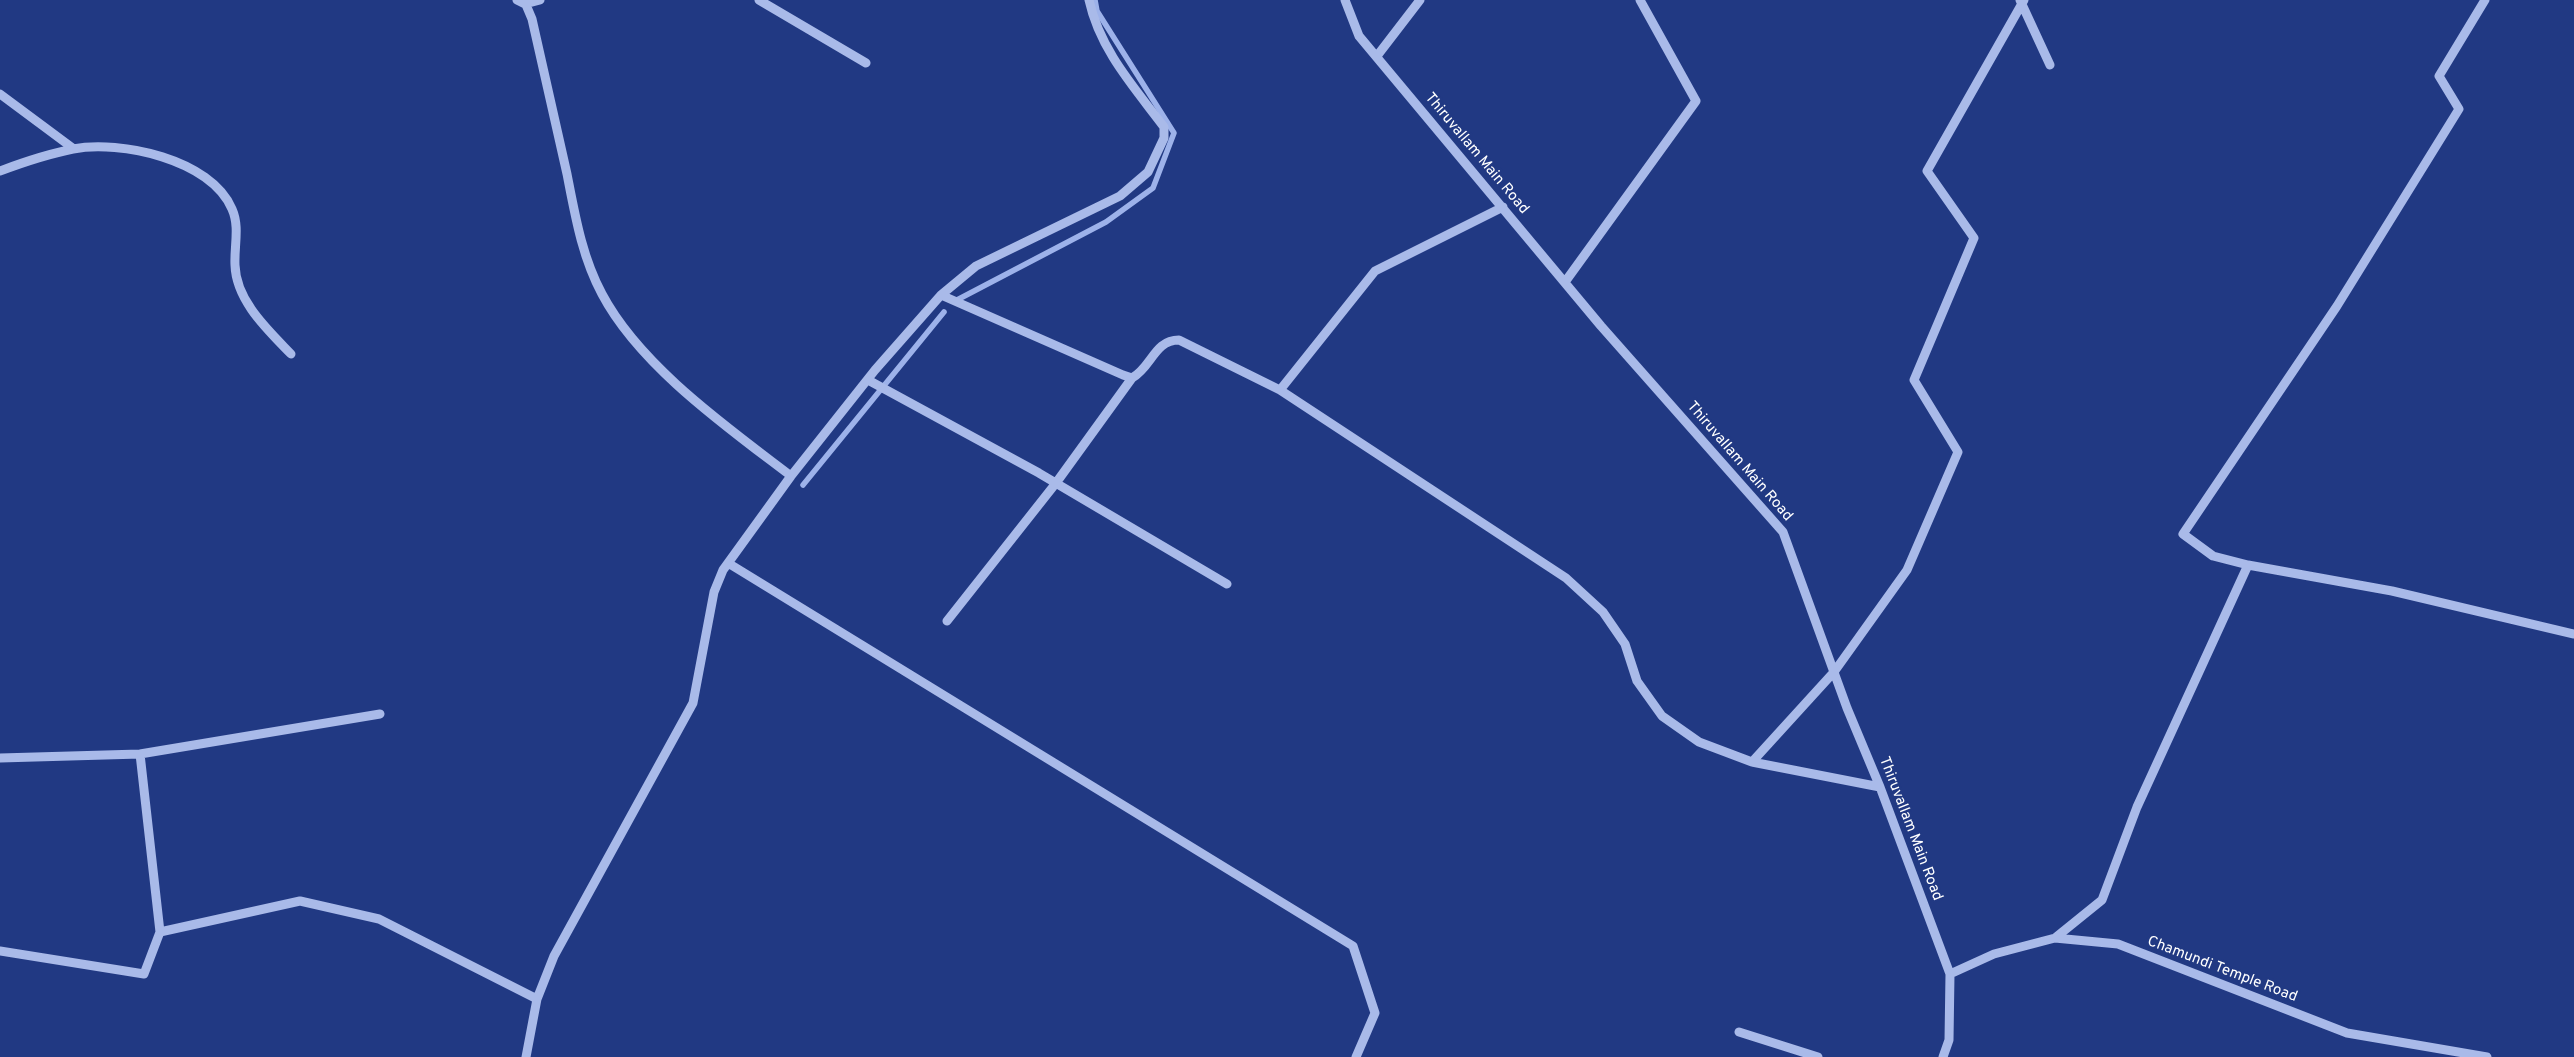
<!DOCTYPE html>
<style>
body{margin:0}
canvas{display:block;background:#213983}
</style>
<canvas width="2574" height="1057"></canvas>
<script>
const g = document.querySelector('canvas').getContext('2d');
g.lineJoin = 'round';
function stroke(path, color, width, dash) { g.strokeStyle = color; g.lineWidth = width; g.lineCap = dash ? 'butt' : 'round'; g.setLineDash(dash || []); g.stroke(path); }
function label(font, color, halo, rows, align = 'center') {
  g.font = font + ' Overpass,sans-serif'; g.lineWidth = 5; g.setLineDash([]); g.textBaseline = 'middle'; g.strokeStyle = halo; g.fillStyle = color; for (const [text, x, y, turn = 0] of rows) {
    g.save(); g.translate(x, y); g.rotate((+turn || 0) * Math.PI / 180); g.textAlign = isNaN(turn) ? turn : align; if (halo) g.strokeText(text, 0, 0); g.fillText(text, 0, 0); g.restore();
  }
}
stroke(new Path2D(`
 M 955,301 L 1106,222 L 1153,188 L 1174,133 L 1097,11 L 1095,0
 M 803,485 L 944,312`), '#9db2ea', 5.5);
stroke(new Path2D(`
 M 517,0 L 525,4 L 540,0
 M 524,0 L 532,19 C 544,71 555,123 567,174 C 575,215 582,257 602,294 C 640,366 727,427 791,476
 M 759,0 L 866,63
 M 1345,0 L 1359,36 L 1601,326 L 1783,532 L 1847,708 L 1880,787 L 1950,974 L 1949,1040 L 1943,1057
 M 2020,0 L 2050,65
 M 2485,0 L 2439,76 L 2459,109 L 2337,306 L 2183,534 L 2213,556 L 2248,565 L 2392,591 L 2574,634
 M 1377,56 L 1420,0
 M 0,94 L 74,149
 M 0,171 C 24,162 48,154 73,149 C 120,140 211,159 232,209 C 240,227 234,246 235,265 C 236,301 268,330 291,354
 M 1565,282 L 1696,101 L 1640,0
 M 941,295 L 1123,375 L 1132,378 C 1152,367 1154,340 1179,340 L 1280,390 L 1566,578 L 1603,612 L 1625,644 L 1637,681 L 1662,716 L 1699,742 L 1752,762 L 1880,787
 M 868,380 L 1039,473 L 1227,584
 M 1280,390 L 1375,271 L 1503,207
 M 728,563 L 1353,946 L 1375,1013 L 1356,1057
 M 947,621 L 1056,483 L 1132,378
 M 140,754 L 160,932
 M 0,758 L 140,754 L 380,714
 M 1752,762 L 1834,672 L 1907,570 L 1958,452 L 1914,380 L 1974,238 L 1927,171 L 2024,0
 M 2055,938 L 2102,900 L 2137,807 L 2248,565
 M 0,951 L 144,974 L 160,932 L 300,901 L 379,919 L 537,999
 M 1950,974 L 1994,954 L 2055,938 L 2118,944 L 2347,1033 L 2487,1057
 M 1739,1032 L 1818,1057
 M 526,1057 L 537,999 L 554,956 L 693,703 L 714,592 L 723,570 L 791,476 L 875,370 L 941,295 L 976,266 L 1120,196 L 1148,172 L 1164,138 L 1164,127 C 1134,87 1100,50 1089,0`), '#a9bae9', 9);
label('15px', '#fff', '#213983', [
 ["Thiruvallam Main Road",1476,154,50],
 ["Thiruvallam Main Road",1739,462,49],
 ["Thiruvallam Main Road",1910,829,69],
 ["Chamundi Temple Road",2222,970,21]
]);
</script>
